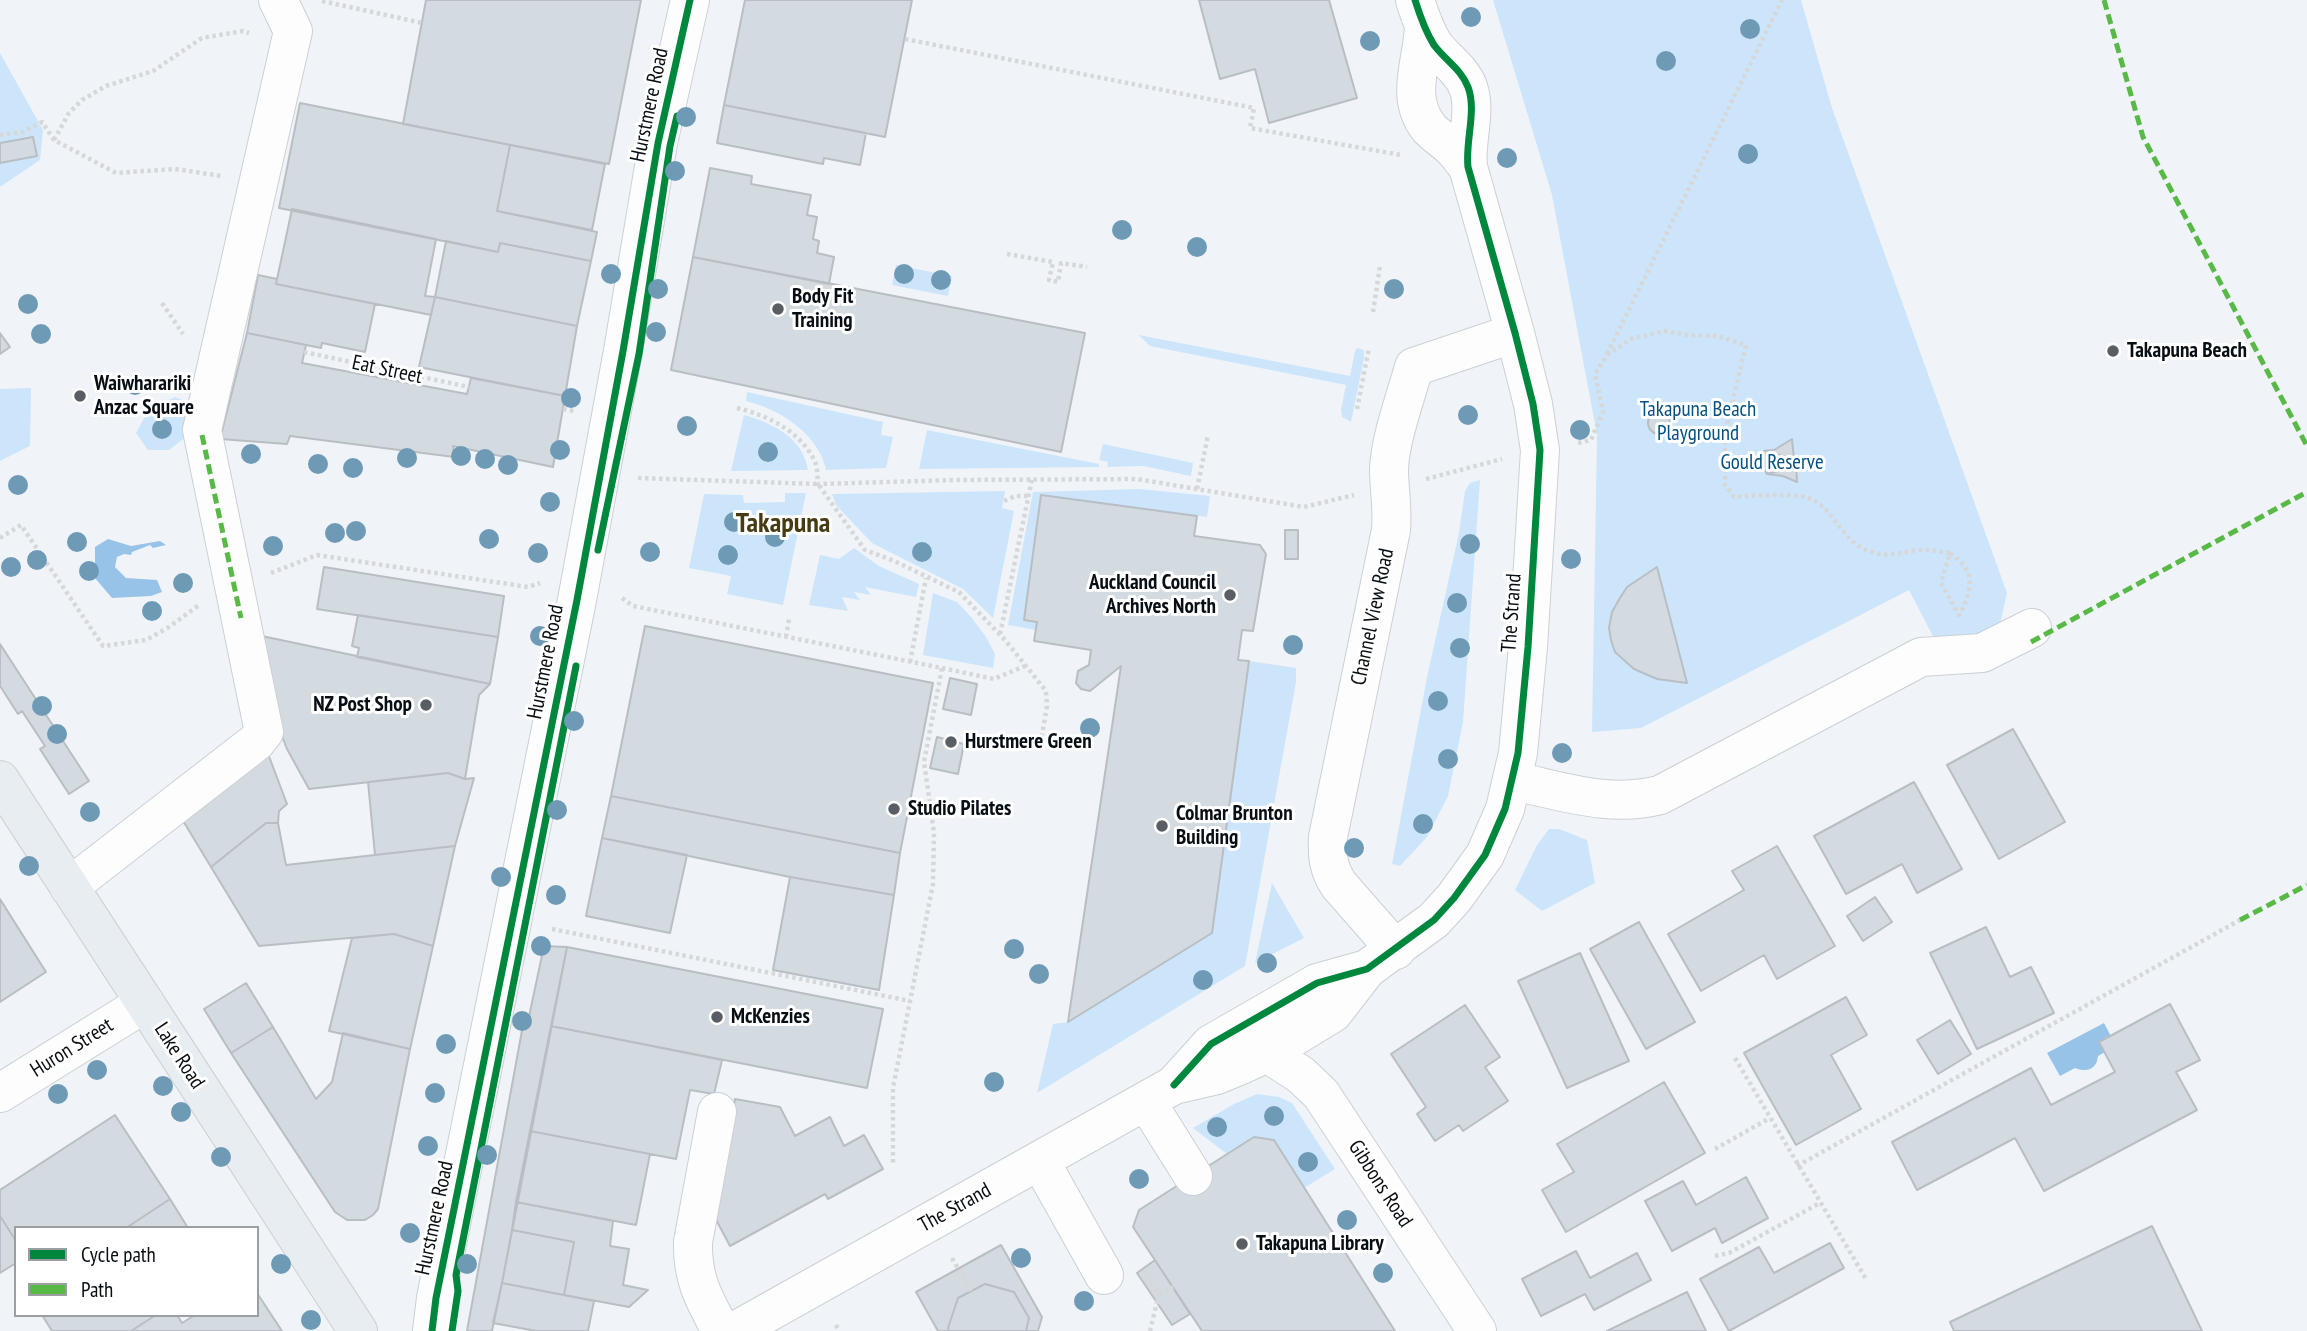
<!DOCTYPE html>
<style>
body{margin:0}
#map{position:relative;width:2307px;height:1331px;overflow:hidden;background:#f0f4f8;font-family:"PT Sans Narrow",sans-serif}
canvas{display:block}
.legend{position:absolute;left:14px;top:1226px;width:245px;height:91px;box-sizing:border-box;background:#fff;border:2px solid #9c9fa1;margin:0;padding:9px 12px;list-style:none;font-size:21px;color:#070e14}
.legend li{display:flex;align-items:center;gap:14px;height:35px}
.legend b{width:35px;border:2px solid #9c9fa1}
</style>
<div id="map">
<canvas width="2307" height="1331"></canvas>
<ul class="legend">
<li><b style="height:9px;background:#00873e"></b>Cycle path</li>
<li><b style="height:9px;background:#58b947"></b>Path</li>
</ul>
</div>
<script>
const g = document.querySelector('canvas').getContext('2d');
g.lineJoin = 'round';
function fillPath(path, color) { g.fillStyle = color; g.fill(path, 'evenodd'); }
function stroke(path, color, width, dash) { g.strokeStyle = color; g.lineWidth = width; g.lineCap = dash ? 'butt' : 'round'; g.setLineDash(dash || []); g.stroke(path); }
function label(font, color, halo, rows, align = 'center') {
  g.font = font + ' "PT Sans Narrow",sans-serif'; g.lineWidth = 6; g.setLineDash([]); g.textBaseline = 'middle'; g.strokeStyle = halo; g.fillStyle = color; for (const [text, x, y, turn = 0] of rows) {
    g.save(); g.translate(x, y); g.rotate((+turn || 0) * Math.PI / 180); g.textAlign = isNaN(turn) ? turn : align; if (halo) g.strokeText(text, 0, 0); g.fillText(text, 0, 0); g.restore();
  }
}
fillPath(new Path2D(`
 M 1493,0 L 1801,0 L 1832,108 L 2007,593 L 2000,624 L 1973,642 L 1937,644 L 1909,590 L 1641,728 L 1592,732 L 1597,435 L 1552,195 Z
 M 0,53 L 43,130 L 40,160 L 0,187 Z
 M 896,265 L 952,276 L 948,296 L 892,285 Z
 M 1139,335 L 1350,376 L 1355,351 L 1357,348 L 1364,350 L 1364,358 L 1351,422 L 1342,417 L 1341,410 L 1346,385 L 1150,346 Z
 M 31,388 L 30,446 L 0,461 L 0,389 Z
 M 747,392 L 883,422 L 881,435 L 893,437 L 886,468 L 826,470 C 819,434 779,409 746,401 Z
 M 175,397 L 192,404 L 186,437 L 169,450 L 148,450 L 136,433 L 149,409 Z
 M 744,415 C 772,423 803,437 808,470 L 731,471 Z
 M 927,430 L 1099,464 L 1099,467 L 919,469 Z
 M 1103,444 L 1193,463 L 1191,476 L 1143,466 L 1107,467 L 1108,462 L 1099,460 Z
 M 1480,480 L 1463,722 L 1448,796 L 1427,837 L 1400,866 L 1392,864 L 1427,677 L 1459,533 L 1465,491 L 1470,483 Z
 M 1139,489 L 1210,496 L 1207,517 L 1041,495 L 1024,619 L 1037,622 L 1036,630 L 1008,625 L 1033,492 Z
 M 1005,491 L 1002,508 L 1014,511 L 993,618 L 963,589 L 872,543 L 836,505 L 832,494 Z
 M 785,493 L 806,493 L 783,605 L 727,594 L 731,576 L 689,568 L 704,494 L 743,495 L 744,503 L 785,502 Z
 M 854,548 L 879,566 L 919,584 L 916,597 L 865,587 L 871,595 L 854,592 L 860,600 L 842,597 L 848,611 L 809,605 L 820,555 L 839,559 Z
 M 933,593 L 957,602 L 972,618 L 986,637 L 995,654 L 993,668 L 923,655 Z
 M 1249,661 L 1296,668 L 1296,682 L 1245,966 L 1037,1093 L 1053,1024 L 1068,1022 L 1212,933 Z
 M 1549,829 L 1559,829 L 1587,840 L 1595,883 L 1542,911 L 1515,890 L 1537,845 Z
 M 1272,883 L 1304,938 L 1255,963 Z
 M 1257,1094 L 1279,1097 L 1292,1103 L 1335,1169 L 1304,1188 L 1254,1137 L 1227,1154 L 1193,1128 L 1234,1104 Z`), '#cde5fa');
fillPath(new Path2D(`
 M 108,539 L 131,546 L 160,541 L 166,545 L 153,548 L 150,545 L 132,552 L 131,555 L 124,554 L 117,557 L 115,567 L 126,578 L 157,580 L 162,592 L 151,596 L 112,598 L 95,578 L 95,547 Z
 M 2104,1023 L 2116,1046 L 2098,1056 C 2097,1069 2087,1073 2075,1068 L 2060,1076 L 2047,1053 Z`), '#96c3e7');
const building = new Path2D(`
 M 426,0 L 641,0 L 609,164 L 403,124 Z
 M 745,0 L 912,0 L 885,137 L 724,105 Z
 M 1199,0 L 1329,0 L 1357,98 L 1269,123 L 1255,69 L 1220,79 Z
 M 300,103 L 510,145 L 497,211 L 597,232 L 591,261 L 500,243 L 498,252 L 279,208 Z
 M 724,105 L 866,133 L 860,165 L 824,158 L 823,164 L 717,143 Z
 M 33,137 L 37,156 L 0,163 L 0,143 Z
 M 510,145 L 605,164 L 592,230 L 497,211 Z
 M 710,168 L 752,176 L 751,184 L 811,195 L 807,215 L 817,217 L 813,239 L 819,241 L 817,253 L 834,257 L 829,284 L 693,257 Z
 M 292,209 L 436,239 L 425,296 L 435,297 L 431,315 L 276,284 Z
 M 446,241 L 498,252 L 500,243 L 591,261 L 577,326 L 435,297 Z
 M 693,257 L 1085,333 L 1061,452 L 671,370 Z
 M 258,275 L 277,279 L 276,284 L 375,304 L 365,352 L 322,343 L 321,348 L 247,333 Z
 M 435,297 L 577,326 L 565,396 L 419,367 Z
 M 0,333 L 10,347 L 0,354 Z
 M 247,333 L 306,345 L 302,363 L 467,394 L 471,378 L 565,396 L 553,467 L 453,446 L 454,457 L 290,436 L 287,444 L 220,439 Z
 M1648 423a11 11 0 1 1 22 0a11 11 0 1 1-22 0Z
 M 1792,439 L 1794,459 L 1764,451 L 1774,450 Z
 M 1764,454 L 1778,459 L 1794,460 L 1775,466 L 1766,473 Z
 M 1796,463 L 1797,482 L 1783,476 L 1767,474 L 1786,469 Z
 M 1041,495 L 1197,516 L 1194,536 L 1260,545 L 1266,554 L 1253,631 L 1242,630 L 1238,660 L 1249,661 L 1212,933 L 1068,1022 L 1121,666 L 1090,691 L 1081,689 L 1076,683 L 1078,671 L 1089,665 L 1091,650 L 1034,641 L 1037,622 L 1024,620 Z
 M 1285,530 L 1298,530 L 1298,559 L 1285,559 Z
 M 324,567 L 504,596 L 498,637 L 317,609 Z
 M 1657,567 L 1687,683 L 1657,679 L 1634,669 L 1615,652 L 1611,640 L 1609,628 L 1612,612 L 1620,598 L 1627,587 Z
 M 358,615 L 498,637 L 490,684 L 357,657 L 359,648 L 352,646 Z
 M 645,626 L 933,683 L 900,853 L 611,796 Z
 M 257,635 L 490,684 L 479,695 L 465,779 L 448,773 L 309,789 L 287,749 L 264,691 Z
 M 0,644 L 89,781 L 69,794 L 40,749 L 45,746 L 22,711 L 18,714 L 0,686 Z
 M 950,678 L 977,684 L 971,715 L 943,709 Z
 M 2013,729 L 2065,822 L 1999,859 L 1947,765 Z
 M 937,737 L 964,744 L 958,774 L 930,768 Z
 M 267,751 L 287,804 L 279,811 L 278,823 L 266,823 L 211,867 L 182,819 Z
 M 448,773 L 465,779 L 474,778 L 455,846 L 375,855 L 368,782 Z
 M 1914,782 L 1962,869 L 1917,893 L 1902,864 L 1846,894 L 1814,836 Z
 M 611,796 L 900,853 L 894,895 L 790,877 L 602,838 Z
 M 266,823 L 278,823 L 286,865 L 455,846 L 433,946 L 394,934 L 259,946 L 211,867 Z
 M 602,838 L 687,855 L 670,933 L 586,916 Z
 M 1777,846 L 1835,946 L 1777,979 L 1764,955 L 1701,991 L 1668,934 L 1744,890 L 1732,871 Z
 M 790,877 L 894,895 L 879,990 L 773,970 Z
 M 1875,897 L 1892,922 L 1863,941 L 1847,916 Z
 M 0,899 L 46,972 L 0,1002 Z
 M 1639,922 L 1695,1022 L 1646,1049 L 1590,949 Z
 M 1986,927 L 2010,977 L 2031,967 L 2054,1013 L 1977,1049 L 1930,953 Z
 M 394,934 L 433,946 L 410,1049 L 329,1031 L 352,938 Z
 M 544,946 L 567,947 L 502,1283 L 492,1331 L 467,1331 L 523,1025 L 527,1026 Z
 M 567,947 L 883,1009 L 867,1088 L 551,1026 Z
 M 1580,953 L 1629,1061 L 1567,1088 L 1518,981 Z
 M 246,983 L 273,1027 L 231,1053 L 204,1009 Z
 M 1846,997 L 1867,1035 L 1831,1055 L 1861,1109 L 1796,1145 L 1744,1053 Z
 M 2170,1004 L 2200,1060 L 2176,1072 L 2197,1110 L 2044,1191 L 2015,1138 L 1917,1190 L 1892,1142 L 2031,1068 L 2051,1105 L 2115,1072 L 2099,1042 Z
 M 1465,1005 L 1500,1057 L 1485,1067 L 1508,1101 L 1463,1131 L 1459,1125 L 1435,1141 L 1417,1114 L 1426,1107 L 1391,1054 Z
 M 1950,1020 L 1971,1054 L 1938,1074 L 1917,1040 Z
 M 551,1026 L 722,1060 L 714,1094 L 690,1090 L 676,1159 L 530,1131 Z
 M 273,1027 L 316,1099 L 332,1082 L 343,1033 L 410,1049 L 378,1209 L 373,1215 L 365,1220 L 347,1220 L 335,1212 L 231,1053 Z
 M 1664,1082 L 1705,1153 L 1566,1232 L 1542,1190 L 1574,1172 L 1557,1144 Z
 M 735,1099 L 780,1107 L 795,1136 L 830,1117 L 844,1146 L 864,1135 L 883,1169 L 828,1199 L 825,1194 L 730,1246 L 713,1214 Z
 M 115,1115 L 170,1199 L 126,1228 L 16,1228 L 16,1241 L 0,1216 L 0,1190 Z
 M 530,1131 L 650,1154 L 636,1225 L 516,1202 Z
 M 1254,1137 L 1274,1140 L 1395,1331 L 1202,1331 L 1133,1227 L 1139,1210 Z
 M 1746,1177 L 1768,1218 L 1722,1243 L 1715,1228 L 1672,1251 L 1645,1201 L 1683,1181 L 1696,1205 Z
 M 170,1199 L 188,1228 L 126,1228 Z
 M 516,1202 L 613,1221 L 610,1246 L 629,1249 L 623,1285 L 648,1290 L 629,1307 L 564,1295 L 574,1242 L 512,1230 Z
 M 0,1216 L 16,1241 L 16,1263 L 0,1273 Z
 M 2152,1226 L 2202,1331 L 1954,1331 L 1950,1322 Z
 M 512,1230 L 574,1242 L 564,1295 L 502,1283 Z
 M 1830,1243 L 1844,1268 L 1729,1331 L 1700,1279 L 1759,1247 L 1774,1273 Z
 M 1001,1245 L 1042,1317 L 1038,1331 L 1026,1331 L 1029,1318 L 1014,1292 L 985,1284 L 958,1298 L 948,1328 L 949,1331 L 938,1331 L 916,1292 Z
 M 1576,1251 L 1590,1278 L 1637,1253 L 1651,1280 L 1594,1310 L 1585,1294 L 1541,1316 L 1522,1279 Z
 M 1155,1260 L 1190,1314 L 1172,1325 L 1137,1273 Z
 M 502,1283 L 594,1301 L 588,1331 L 536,1331 L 493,1323 Z
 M 985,1284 L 1014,1292 L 1029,1318 L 1026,1331 L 949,1331 L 948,1328 L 958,1298 Z
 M 1687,1292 L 1706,1331 L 1607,1331 Z
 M 257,1293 L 282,1331 L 131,1331 L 156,1315 L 177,1315 L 182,1323 L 195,1315 L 257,1315 Z
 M 42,1315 L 156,1315 L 131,1331 L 52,1331 Z`);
fillPath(building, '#d4dbe0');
stroke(building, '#b8bec3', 2);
const minor = new Path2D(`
 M 1424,26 C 1423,61 1404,97 1429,128 C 1435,135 1444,140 1450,146 C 1457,152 1462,160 1468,167
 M 1513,781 C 1563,791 1609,808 1660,795 L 1921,657 L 1982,653 L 2032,628
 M 69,887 L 256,742 L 264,732 L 202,430 L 293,31 L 278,0
 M 1396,950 L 1339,885 C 1328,869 1327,855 1328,837 L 1391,530 C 1393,509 1389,489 1389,469 C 1390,439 1406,396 1414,367 L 1515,333
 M 1267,1053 L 1301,1075 L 1321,1094 L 1477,1331
 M 1174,1085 L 1211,1044 L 1317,983 L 1367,969 L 1434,920 L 1454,898 L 1485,855 L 1505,809 L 1518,753 L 1528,647 L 1540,450 L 1533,404 L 1515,333 L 1468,167 C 1465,141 1477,111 1468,87 C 1461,69 1445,60 1434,45 C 1425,31 1420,16 1415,0
 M 0,1093 L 145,1003
 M 1146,1101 L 1193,1176
 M 717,1112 L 693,1242 C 692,1279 704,1299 721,1331
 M 1040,1161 L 1104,1275
 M 432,1331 L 436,1298 L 577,600 L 623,351 L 658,143 L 690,0
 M 735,1331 L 1174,1085 L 1217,1075 L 1241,1065 L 1267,1053 L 1333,1013 L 1367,969`);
const major = new Path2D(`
 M 0,780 L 358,1331`);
stroke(minor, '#cad0d6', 40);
stroke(major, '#cdd0d2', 40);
stroke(new Path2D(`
 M 322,1 L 422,23
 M 905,39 L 1254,108 L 1250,128 L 1401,155
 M 0,135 L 23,132 L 42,122 L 54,140 L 116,173 L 175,169 L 222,176
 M 54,140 L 69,113 L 82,100 L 106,86 L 153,71 L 202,38 L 243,31 L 249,33
 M 1007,254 L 1053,262 L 1049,280 L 1058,282 L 1061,263 L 1087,267
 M 162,303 L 183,334
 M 1373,312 L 1380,266
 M 304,352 L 469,387
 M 1607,354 L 1782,0
 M 737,408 C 767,415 802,432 815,462 C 818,469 817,477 818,484 L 956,480 L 1137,479 L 1304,507 L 1354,495
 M 563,409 L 574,411
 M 1357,409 L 1369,348
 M 1578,443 L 1591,440 L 1603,412 L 1595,374 L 1607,355 L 1631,339 L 1665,331 L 1687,335 L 1717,336 L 1746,345 L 1725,433 L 1725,485 L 1734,497 C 1753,496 1799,491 1815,501 C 1839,516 1841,544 1875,553 C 1890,557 1902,552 1917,550 C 1928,549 1939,551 1950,553 L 1941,583 L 1960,617
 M 638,478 L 818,484 L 865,550 L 894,561 L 959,592 L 1005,640 L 1046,691 L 1047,706 L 1041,741
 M 1426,479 L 1502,459
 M 1197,489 L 1208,435
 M 1004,501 L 1015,496 L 1029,496
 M 0,538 L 21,525 L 103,646 L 146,640 L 169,627 L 199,605
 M 1950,553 C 1977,572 1972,587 1960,615
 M 271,573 L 317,555 L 528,587 L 540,583
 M 622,598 L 633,606 L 942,668 L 924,762 L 934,833 L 933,884 L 893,1088 L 893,1166
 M 1000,634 L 1032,479
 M 786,637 L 789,619
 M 910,662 L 926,578
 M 942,668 L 994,679 L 1025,666
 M 552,929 L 910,1001
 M 1735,1058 L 1866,1279
 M 1715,1149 L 1770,1118
 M 1797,1166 L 2240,920
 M 1715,1256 L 1729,1253 L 1820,1203
 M 952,1258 L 971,1291
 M 1144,1270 L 1159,1294 L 1150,1331
 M 1159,1294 L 1173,1287
 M 836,1325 L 839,1331`), '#d6d7d9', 4.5, [3.5, 3.5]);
stroke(minor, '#fdfdfe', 38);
stroke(major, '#e8edf1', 38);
stroke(new Path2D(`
 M 2104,0 L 2143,137 L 2307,446
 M 202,435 L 241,618
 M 2031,642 L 2307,492
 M 2240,920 L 2307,885`), '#58b947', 5, [10, 5]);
stroke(new Path2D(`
 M 598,550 L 639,354 L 670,146 L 677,116
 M 1174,1085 L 1211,1044 L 1317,983 L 1367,969 L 1434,920 L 1454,898 L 1485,855 L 1505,809 L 1518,753 L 1528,647 L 1540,450 L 1533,404 L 1515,333 L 1468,167 C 1465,141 1477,111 1468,87 C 1461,69 1445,60 1434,45 C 1425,31 1420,16 1415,0
 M 432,1331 L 436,1298 L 577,600 L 623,351 L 658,143 L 690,0
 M 452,1331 L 458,1291 L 456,1275 L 576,666`), '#00873e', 7);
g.fillStyle = '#6e9ab6';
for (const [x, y] of [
 [1471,17],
 [1750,29],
 [1370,41],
 [1666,61],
 [686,117],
 [1748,154],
 [1507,158],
 [675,171],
 [1122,230],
 [1197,247],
 [611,274],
 [904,274],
 [941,280],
 [658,289],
 [1394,289],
 [28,304],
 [656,332],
 [41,334],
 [135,385],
 [571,398],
 [1468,415],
 [687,426],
 [162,429],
 [1580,430],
 [560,450],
 [768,452],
 [251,454],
 [461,456],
 [407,458],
 [485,459],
 [318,464],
 [508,465],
 [353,468],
 [18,485],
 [550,502],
 [734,522],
 [356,531],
 [335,533],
 [775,537],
 [489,539],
 [77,542],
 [1470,544],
 [273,546],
 [650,552],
 [922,552],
 [538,553],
 [728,555],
 [1571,559],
 [37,560],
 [11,567],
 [89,571],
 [183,583],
 [1457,603],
 [152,611],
 [540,636],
 [1293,645],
 [1460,648],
 [1438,701],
 [42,706],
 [574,721],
 [1090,728],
 [57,734],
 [1562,753],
 [1448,759],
 [557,810],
 [90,812],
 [1423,824],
 [1354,848],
 [29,866],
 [501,877],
 [556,895],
 [541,946],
 [1014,949],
 [1267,963],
 [1039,974],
 [1203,980],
 [522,1021],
 [446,1044],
 [97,1070],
 [994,1082],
 [163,1086],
 [435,1093],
 [58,1094],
 [181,1112],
 [1274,1116],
 [1217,1127],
 [428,1146],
 [487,1155],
 [221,1157],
 [1308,1162],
 [1139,1179],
 [1347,1220],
 [410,1233],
 [1021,1258],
 [281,1264],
 [467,1264],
 [1383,1273],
 [1084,1301],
 [311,1320]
]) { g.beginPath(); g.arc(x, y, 10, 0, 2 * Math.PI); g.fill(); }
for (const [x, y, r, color] of [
 [778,309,7,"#595e64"],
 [2113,351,7,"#595e64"],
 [80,396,7,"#595e64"],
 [1230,595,7,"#595e64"],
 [426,705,7,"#595e64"],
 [951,742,7,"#595e64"],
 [894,809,7,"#595e64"],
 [1162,826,7,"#595e64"],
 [717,1017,7,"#595e64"],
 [1242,1244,7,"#595e64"]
]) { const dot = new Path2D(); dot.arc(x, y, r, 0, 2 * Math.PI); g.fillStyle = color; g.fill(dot); stroke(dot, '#fff', 2.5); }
label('21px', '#070e14', '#fff', [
 ["Hurstmere Road",650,105,-78],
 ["Eat Street",387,370,12],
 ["The Strand",1512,613,-86],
 ["Channel View Road",1373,617,-78],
 ["Hurstmere Road",546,662,-79],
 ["Huron Street",72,1048,-32],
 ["Lake Road",179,1056,57],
 ["Gibbons Road",1380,1184,57],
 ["The Strand",955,1208,-29],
 ["Hurstmere Road",435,1218,-78]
]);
label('bold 21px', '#070e14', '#fff', [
 ["Body Fit",792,297],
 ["Training",792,321],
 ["Takapuna Beach",2127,351],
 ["Waiwharariki",94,384],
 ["Anzac Square",94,408],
 ["Auckland Council",1216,583,"right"],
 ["Archives North",1216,607,"right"],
 ["NZ Post Shop",412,705,"right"],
 ["Hurstmere Green",965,742],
 ["Studio Pilates",908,809],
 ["Colmar Brunton",1176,814],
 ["Building",1176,838],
 ["McKenzies",731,1017],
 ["Takapuna Library",1256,1244]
], 'left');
label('21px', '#045080', '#fff', [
 ["Takapuna Beach",1698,410],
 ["Playground",1698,434],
 ["Gould Reserve",1772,463]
]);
label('bold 28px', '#463b12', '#fff', [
 ["Takapuna",783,524]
]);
</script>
